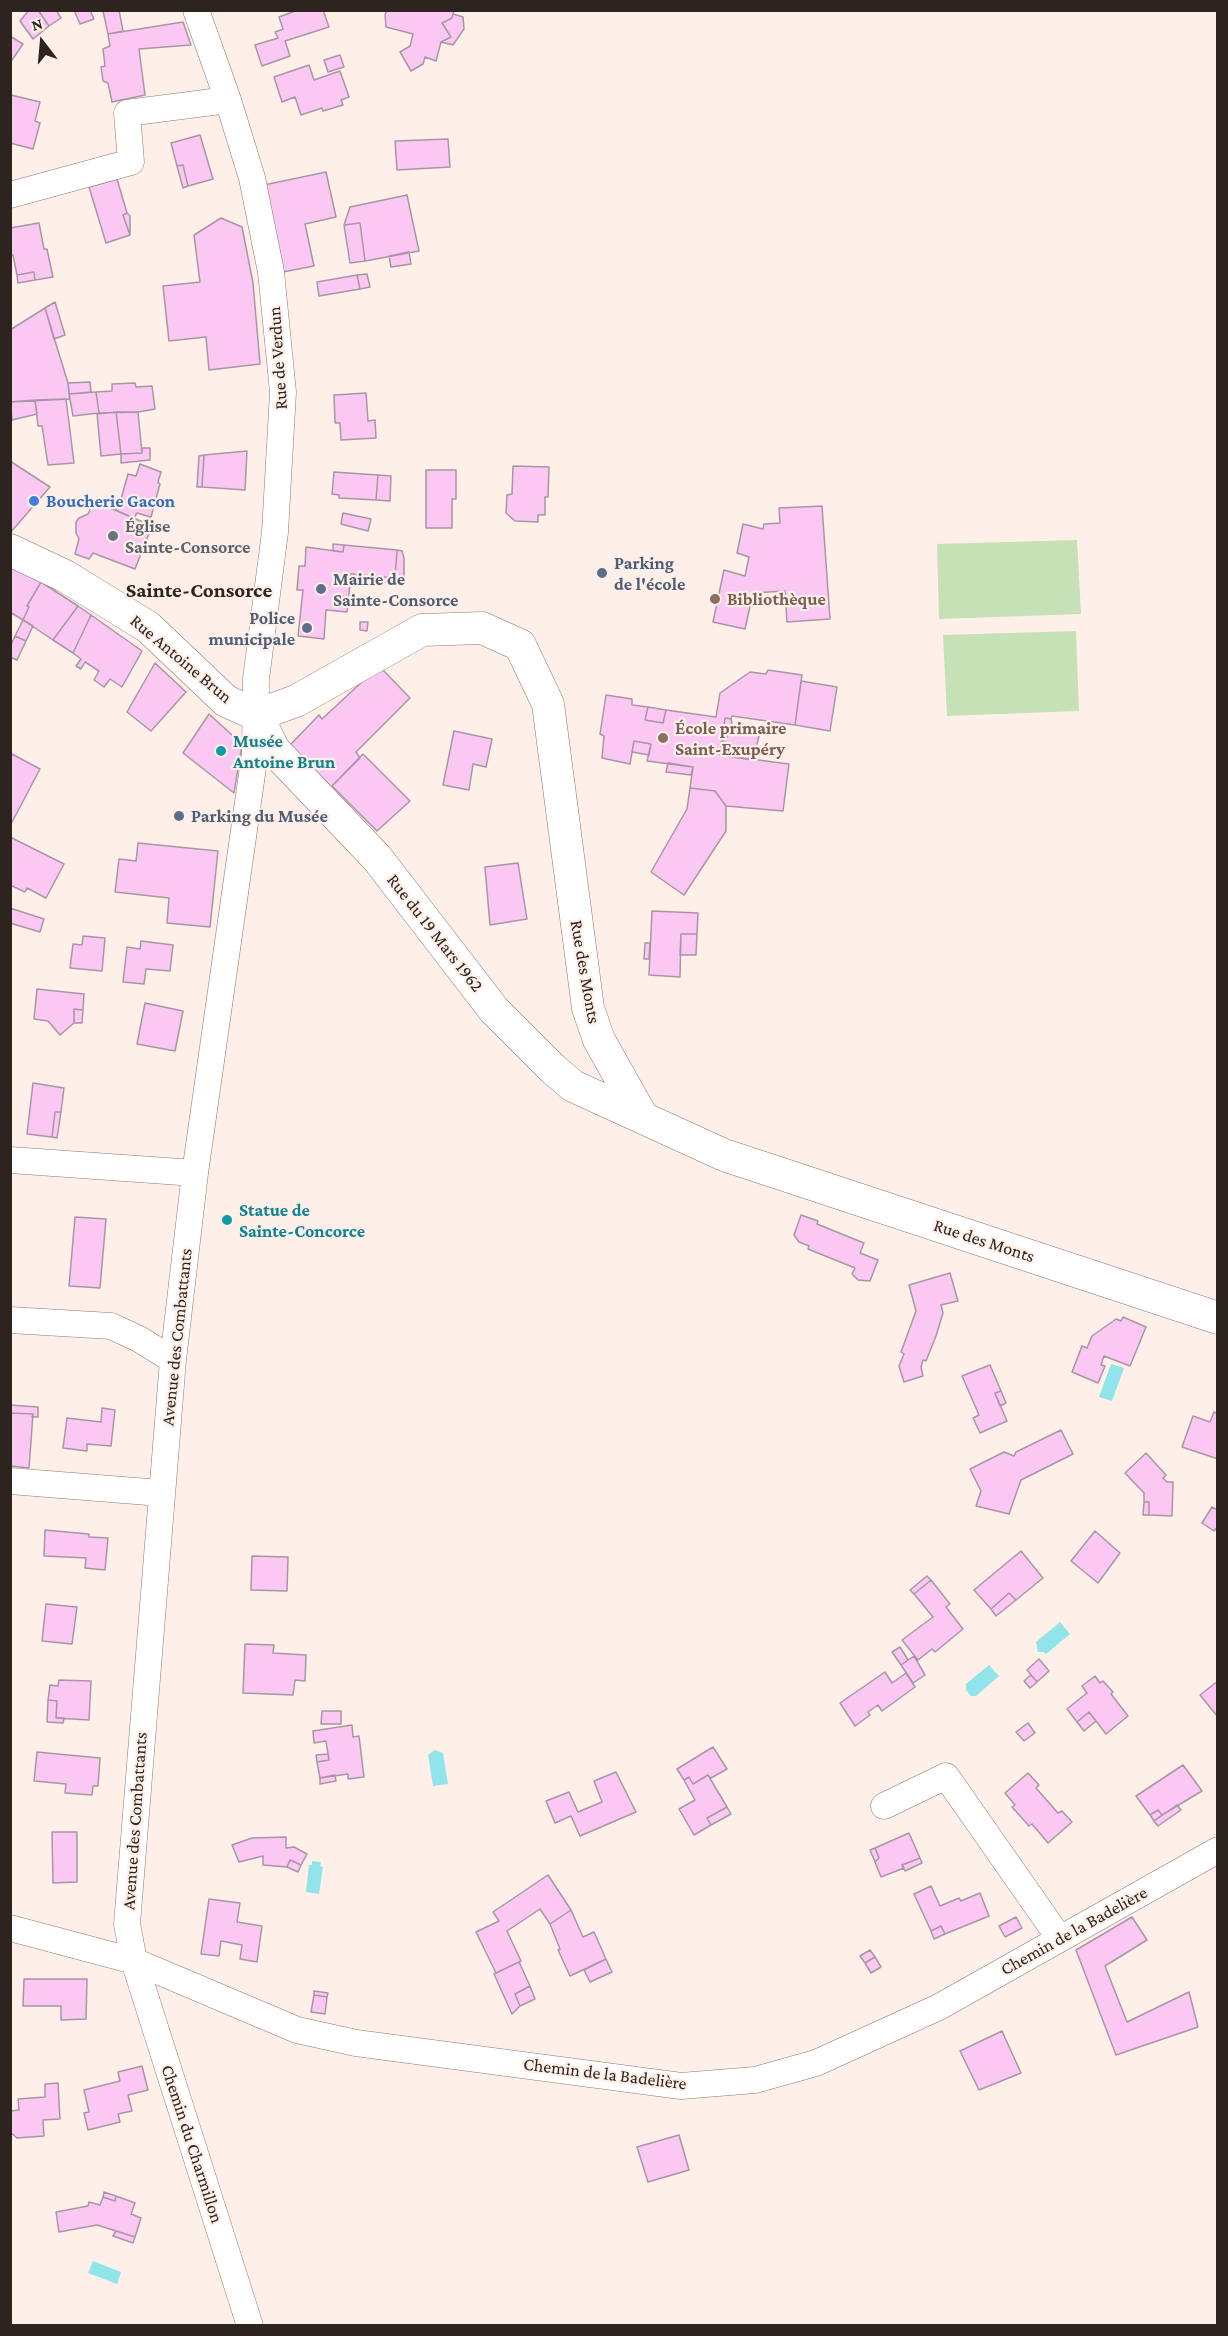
<!DOCTYPE html>
<meta charset="utf-8">
<style>
body{margin:0}
#map{position:relative;width:1228px;height:2336px;overflow:hidden;background:#feefe9;font-family:"Crimson Pro",serif}
canvas{display:block}
.frame{position:absolute;inset:0;border:12px solid #2d2420;pointer-events:none}
.north{position:absolute;left:12px;top:12px;width:60px;height:60px;-webkit-text-stroke:4px #feefe9;paint-order:stroke;rotate:344deg;font-size:16px;font-weight:700;line-height:24px;text-align:center;color:#2d2420}
.north::after{content:'';display:block;margin:auto;width:21px;height:27px;background:#2d2420;clip-path:polygon(50% 0,100% 100%,50% 72%,0 100%)}
</style>
<div id="map">
<canvas width="1228" height="2336"></canvas>
<div class="frame"></div>
<div class="north">N</div>
</div>
<script>
const g = document.querySelector('canvas').getContext('2d');
g.lineJoin = 'round';
function fillPath(path, color) { g.fillStyle = color; g.fill(path, 'evenodd'); }
function stroke(path, color, width, dash) { g.strokeStyle = color; g.lineWidth = width; g.lineCap = dash ? 'butt' : 'round'; g.setLineDash(dash || []); g.stroke(path); }
function label(font, color, halo, rows, align = 'center') {
  g.font = font + ' "Crimson Pro",serif'; g.lineWidth = 4.5; g.setLineDash([]); g.textBaseline = 'middle'; g.strokeStyle = halo; g.fillStyle = color; for (const [text, x, y, turn = 0] of rows) {
    g.save(); g.translate(x, y); g.rotate((+turn || 0) * Math.PI / 180); g.textAlign = isNaN(turn) ? turn : align; if (halo) g.strokeText(text, 0, 0); g.fillText(text, 0, 0); g.restore();
  }
}
fillPath(new Path2D(`
 M 1077,540 L 1081,614 L 939,619 L 937,544 Z
 M 1076,631 L 1079,711 L 947,716 L 943,635 Z`), '#c6e1b5');
fillPath(new Path2D(`
 M 1111,1364 L 1124,1368 L 1112,1401 L 1099,1397 Z
 M 1060,1622 L 1070,1634 L 1046,1654 L 1044,1652 L 1038,1652 L 1036,1642 Z
 M 989,1665 L 999,1676 L 976,1696 L 971,1696 L 966,1690 L 966,1684 Z
 M 435,1750 L 443,1753 L 448,1784 L 433,1786 L 428,1755 Z
 M 312,1861 L 321,1862 L 320,1866 L 323,1867 L 319,1894 L 306,1892 L 309,1865 L 312,1865 Z
 M 93,2261 L 121,2272 L 117,2284 L 88,2273 Z`), '#91e4e9');
const building = new Path2D(`
 M 29,10 L 38,10 L 49,26 L 33,39 L 20,21 Z
 M 38,10 L 56,10 L 61,18 L 49,26 Z
 M 74,10 L 90,10 L 94,19 L 80,24 Z
 M 119,10 L 123,31 L 108,34 L 103,11 Z
 M 298,10 L 323,10 L 329,27 L 285,41 L 290,56 L 262,66 L 255,45 L 278,38 L 275,32 L 283,29 L 279,17 Z
 M 388,10 L 454,10 L 452,18 L 442,23 L 451,37 L 441,42 L 436,61 L 425,57 L 423,64 L 411,71 L 400,52 L 410,46 L 413,34 L 386,27 L 385,14 Z
 M 453,14 L 463,17 L 464,29 L 453,45 L 441,42 L 451,37 L 442,23 L 452,18 Z
 M 183,22 L 191,45 L 139,49 L 145,95 L 112,102 L 108,83 L 103,81 L 101,67 L 105,66 L 103,49 L 110,46 L 108,34 Z
 M 10,36 L 23,44 L 10,63 Z
 M 340,55 L 344,67 L 328,72 L 324,60 Z
 M 309,65 L 314,80 L 340,71 L 349,97 L 341,100 L 343,105 L 323,111 L 322,108 L 301,115 L 295,97 L 282,102 L 274,77 Z
 M 11,95 L 40,102 L 35,121 L 40,123 L 33,149 L 10,143 Z
 M 200,135 L 213,179 L 188,186 L 183,165 L 177,166 L 171,143 Z
 M 448,139 L 450,167 L 397,170 L 395,141 Z
 M 183,165 L 188,186 L 183,188 L 177,166 Z
 M 326,172 L 336,217 L 305,224 L 314,266 L 283,272 L 264,185 Z
 M 117,179 L 127,213 L 123,215 L 130,235 L 106,243 L 89,187 Z
 M 407,195 L 419,251 L 365,261 L 360,223 L 344,225 L 350,207 Z
 M 127,213 L 130,216 L 130,235 L 123,215 Z
 M 221,218 L 242,227 L 253,283 L 260,364 L 209,370 L 206,337 L 169,341 L 163,286 L 200,282 L 194,235 Z
 M 39,223 L 44,249 L 47,249 L 53,277 L 35,280 L 34,272 L 17,275 L 13,255 L 10,255 L 10,228 Z
 M 360,223 L 365,261 L 350,263 L 344,225 Z
 M 409,252 L 411,264 L 391,267 L 389,256 Z
 M 34,272 L 35,280 L 18,283 L 17,275 Z
 M 367,274 L 370,287 L 360,289 L 357,275 Z
 M 357,275 L 360,289 L 319,296 L 317,282 Z
 M 55,302 L 65,335 L 54,339 L 45,308 Z
 M 45,308 L 68,383 L 70,399 L 10,402 L 10,330 Z
 M 90,382 L 91,392 L 69,394 L 68,383 Z
 M 135,383 L 136,387 L 152,386 L 155,409 L 138,412 L 99,413 L 96,392 L 112,391 L 112,384 Z
 M 96,392 L 99,413 L 73,416 L 69,394 Z
 M 366,393 L 368,421 L 375,420 L 376,438 L 341,440 L 340,423 L 335,423 L 334,395 Z
 M 66,399 L 74,463 L 48,465 L 42,426 L 38,426 L 35,400 Z
 M 35,400 L 37,414 L 12,420 L 10,402 Z
 M 116,412 L 138,412 L 142,453 L 121,454 Z
 M 116,412 L 121,454 L 101,456 L 97,414 Z
 M 142,448 L 150,448 L 150,460 L 121,463 L 121,454 L 142,453 Z
 M 247,451 L 245,490 L 202,487 L 204,455 Z
 M 204,455 L 202,487 L 197,487 L 199,456 Z
 M 10,461 L 50,487 L 10,533 Z
 M 140,464 L 161,472 L 158,482 L 160,484 L 151,517 L 137,513 L 134,518 L 115,510 L 119,506 L 128,474 L 136,476 Z
 M 513,466 L 549,467 L 548,497 L 545,497 L 545,515 L 538,515 L 538,522 L 515,521 L 506,513 L 507,495 L 512,494 Z
 M 426,470 L 456,470 L 456,499 L 452,499 L 452,528 L 426,528 Z
 M 334,472 L 378,475 L 376,500 L 339,498 L 339,495 L 332,494 Z
 M 378,475 L 391,476 L 390,501 L 376,500 Z
 M 94,501 L 152,526 L 135,569 L 93,553 L 89,559 L 75,554 L 79,539 L 76,533 L 76,522 L 79,518 L 88,514 Z
 M 822,506 L 830,619 L 787,622 L 785,591 L 753,593 L 745,629 L 713,622 L 724,570 L 745,576 L 749,557 L 737,553 L 743,524 L 763,529 L 764,524 L 780,523 L 779,508 Z
 M 343,513 L 371,519 L 368,531 L 341,524 Z
 M 333,544 L 344,545 L 343,552 L 333,551 Z
 M 344,545 L 397,550 L 395,578 L 351,574 L 347,612 L 326,610 L 324,639 L 298,636 L 303,590 L 297,590 L 299,566 L 305,566 L 306,547 L 343,552 Z
 M 397,550 L 402,551 L 404,558 L 404,584 L 381,582 L 381,577 L 395,578 Z
 M 10,566 L 41,582 L 27,606 L 29,607 L 23,620 L 10,612 Z
 M 41,582 L 78,606 L 53,640 L 23,620 L 29,607 L 27,606 Z
 M 78,606 L 91,615 L 73,653 L 53,640 Z
 M 91,615 L 142,651 L 122,687 L 110,679 L 104,687 L 94,680 L 99,671 L 85,662 L 81,669 L 76,666 L 81,659 L 73,653 Z
 M 23,620 L 33,626 L 26,641 L 15,636 Z
 M 360,622 L 368,622 L 367,631 L 360,630 Z
 M 15,636 L 26,641 L 17,660 L 10,657 L 10,647 Z
 M 155,663 L 186,692 L 151,731 L 127,712 Z
 M 379,666 L 410,698 L 356,752 L 360,758 L 331,787 L 290,745 L 319,715 L 322,719 Z
 M 768,670 L 802,675 L 795,725 L 732,716 L 731,719 L 725,718 L 720,755 L 789,764 L 783,811 L 726,806 L 715,791 L 690,788 L 693,767 L 647,761 L 651,744 L 634,741 L 630,764 L 602,758 L 604,736 L 600,734 L 606,695 L 632,699 L 632,705 L 648,707 L 645,720 L 663,723 L 666,710 L 716,717 L 720,693 L 750,672 L 766,674 Z
 M 801,681 L 837,687 L 830,731 L 795,725 Z
 M 648,707 L 666,710 L 663,723 L 645,720 Z
 M 209,714 L 242,744 L 234,793 L 183,753 Z
 M 725,718 L 731,719 L 733,728 L 721,745 Z
 M 733,728 L 760,732 L 753,760 L 720,755 L 721,745 Z
 M 454,731 L 492,739 L 486,767 L 473,764 L 469,790 L 443,785 Z
 M 634,741 L 651,744 L 649,755 L 632,752 Z
 M 10,753 L 40,769 L 10,826 Z
 M 363,754 L 410,801 L 377,831 L 332,786 Z
 M 668,763 L 693,767 L 691,775 L 666,772 Z
 M 690,788 L 715,791 L 726,806 L 726,831 L 684,895 L 651,872 L 687,809 Z
 M 10,837 L 64,864 L 46,898 L 27,888 L 25,892 L 10,885 Z
 M 138,843 L 218,851 L 210,927 L 167,923 L 169,898 L 115,892 L 119,859 L 136,861 Z
 M 518,863 L 527,919 L 490,925 L 485,867 Z
 M 10,908 L 44,919 L 40,932 L 10,923 Z
 M 652,911 L 698,913 L 697,934 L 681,934 L 680,977 L 649,975 Z
 M 681,934 L 697,934 L 696,955 L 680,955 Z
 M 83,936 L 105,938 L 102,971 L 70,968 L 73,944 L 82,945 Z
 M 141,941 L 173,945 L 170,971 L 146,969 L 144,984 L 123,982 L 127,947 L 140,949 Z
 M 645,943 L 650,943 L 649,959 L 644,959 Z
 M 37,989 L 84,994 L 83,1010 L 74,1009 L 74,1023 L 60,1035 L 48,1021 L 34,1019 Z
 M 145,1003 L 183,1011 L 175,1051 L 137,1044 Z
 M 74,1009 L 83,1010 L 82,1023 L 74,1023 Z
 M 33,1083 L 64,1088 L 61,1112 L 55,1112 L 52,1137 L 27,1134 Z
 M 55,1112 L 61,1112 L 57,1138 L 52,1137 Z
 M 801,1215 L 818,1221 L 817,1224 L 864,1243 L 860,1253 L 878,1260 L 870,1281 L 858,1280 L 852,1274 L 855,1268 L 808,1249 L 809,1246 L 799,1242 L 794,1235 Z
 M 75,1217 L 106,1219 L 100,1288 L 69,1286 Z
 M 950,1273 L 958,1301 L 941,1305 L 943,1313 L 936,1336 L 926,1361 L 923,1360 L 921,1367 L 923,1376 L 904,1382 L 899,1366 L 904,1354 L 901,1352 L 916,1311 L 909,1285 Z
 M 1123,1317 L 1146,1327 L 1130,1366 L 1104,1356 L 1101,1365 L 1105,1366 L 1098,1383 L 1072,1372 L 1082,1346 L 1087,1348 L 1092,1336 L 1116,1319 L 1121,1321 Z
 M 990,1365 L 1001,1391 L 995,1393 L 1007,1421 L 980,1433 L 973,1418 L 979,1415 L 962,1376 Z
 M 1001,1391 L 1006,1403 L 1000,1406 L 995,1393 Z
 M 10,1405 L 38,1407 L 38,1417 L 32,1417 L 33,1414 L 10,1413 Z
 M 102,1408 L 115,1410 L 111,1446 L 87,1444 L 87,1451 L 63,1448 L 67,1418 L 101,1422 Z
 M 1214,1412 L 1218,1414 L 1218,1459 L 1182,1447 L 1193,1416 L 1210,1422 Z
 M 10,1413 L 33,1414 L 29,1468 L 10,1466 Z
 M 1061,1430 L 1073,1454 L 1021,1480 L 1009,1514 L 976,1506 L 981,1491 L 970,1469 L 1004,1452 L 1014,1456 L 1016,1452 Z
 M 1146,1453 L 1166,1475 L 1163,1478 L 1167,1482 L 1173,1482 L 1172,1516 L 1149,1515 L 1149,1502 L 1144,1502 L 1144,1493 L 1125,1473 Z
 M 1144,1502 L 1149,1502 L 1149,1515 L 1143,1515 Z
 M 1212,1507 L 1218,1510 L 1218,1526 L 1214,1531 L 1202,1523 Z
 M 45,1530 L 89,1534 L 89,1537 L 108,1538 L 105,1570 L 85,1568 L 86,1558 L 44,1556 Z
 M 1095,1531 L 1120,1553 L 1098,1583 L 1071,1561 Z
 M 1021,1551 L 1043,1578 L 1016,1600 L 1009,1593 L 991,1609 L 974,1590 Z
 M 252,1556 L 288,1557 L 287,1591 L 251,1590 Z
 M 927,1576 L 931,1580 L 914,1594 L 910,1590 Z
 M 931,1580 L 950,1604 L 946,1607 L 963,1629 L 935,1652 L 932,1649 L 918,1660 L 902,1640 L 933,1617 L 914,1594 Z
 M 1009,1593 L 1016,1600 L 996,1616 L 991,1609 Z
 M 46,1604 L 77,1607 L 72,1644 L 42,1641 Z
 M 245,1644 L 274,1645 L 273,1653 L 306,1655 L 305,1681 L 295,1680 L 293,1695 L 243,1693 Z
 M 900,1647 L 908,1660 L 901,1665 L 892,1652 Z
 M 914,1656 L 925,1675 L 913,1683 L 901,1665 Z
 M 1039,1659 L 1049,1671 L 1037,1682 L 1027,1670 Z
 M 885,1672 L 892,1683 L 906,1673 L 915,1687 L 882,1711 L 878,1705 L 868,1712 L 870,1715 L 855,1726 L 840,1703 Z
 M 1031,1675 L 1037,1682 L 1030,1688 L 1024,1681 Z
 M 1095,1676 L 1100,1683 L 1103,1681 L 1113,1692 L 1111,1694 L 1128,1716 L 1106,1734 L 1089,1712 L 1077,1722 L 1067,1709 L 1087,1693 L 1082,1686 Z
 M 59,1680 L 91,1681 L 89,1720 L 56,1718 L 57,1701 L 48,1700 L 50,1685 L 58,1686 Z
 M 1218,1681 L 1218,1717 L 1200,1695 Z
 M 48,1700 L 57,1701 L 56,1718 L 64,1718 L 63,1723 L 47,1722 Z
 M 322,1711 L 341,1711 L 341,1724 L 321,1724 Z
 M 1089,1712 L 1096,1721 L 1084,1731 L 1077,1722 Z
 M 1028,1723 L 1035,1733 L 1024,1741 L 1016,1732 Z
 M 352,1725 L 353,1737 L 359,1736 L 364,1777 L 348,1779 L 348,1774 L 320,1778 L 317,1762 L 329,1760 L 326,1741 L 314,1743 L 313,1731 Z
 M 713,1747 L 727,1769 L 711,1778 L 708,1775 L 693,1784 L 689,1777 L 684,1780 L 677,1769 Z
 M 37,1752 L 100,1758 L 98,1786 L 93,1786 L 92,1795 L 65,1793 L 66,1784 L 34,1781 Z
 M 328,1754 L 329,1760 L 317,1762 L 316,1755 Z
 M 1183,1765 L 1202,1791 L 1162,1815 L 1158,1810 L 1150,1815 L 1136,1796 Z
 M 616,1772 L 636,1812 L 580,1836 L 571,1816 L 555,1823 L 546,1801 L 569,1792 L 578,1812 L 602,1802 L 594,1781 Z
 M 1028,1773 L 1039,1785 L 1036,1788 L 1058,1813 L 1062,1811 L 1072,1822 L 1048,1843 L 1032,1824 L 1029,1826 L 1012,1807 L 1015,1805 L 1005,1793 Z
 M 335,1775 L 336,1781 L 320,1784 L 320,1778 Z
 M 708,1775 L 727,1807 L 707,1818 L 711,1825 L 694,1835 L 679,1809 L 695,1800 L 684,1780 L 689,1777 L 693,1784 Z
 M 1177,1805 L 1181,1810 L 1158,1826 L 1154,1821 Z
 M 727,1807 L 731,1814 L 711,1825 L 707,1818 Z
 M 1158,1810 L 1162,1815 L 1154,1821 L 1150,1815 Z
 M 52,1832 L 77,1832 L 77,1882 L 53,1883 Z
 M 909,1833 L 920,1858 L 902,1865 L 904,1868 L 881,1877 L 875,1862 L 879,1858 L 875,1848 Z
 M 286,1837 L 286,1848 L 294,1847 L 307,1854 L 301,1865 L 290,1860 L 287,1867 L 263,1865 L 263,1856 L 239,1862 L 232,1845 L 252,1838 Z
 M 875,1848 L 879,1858 L 875,1862 L 870,1850 Z
 M 920,1858 L 922,1863 L 905,1871 L 902,1865 Z
 M 290,1860 L 301,1865 L 298,1872 L 287,1867 Z
 M 548,1875 L 571,1910 L 550,1924 L 540,1909 L 507,1931 L 521,1961 L 496,1973 L 476,1932 L 499,1921 L 493,1912 Z
 M 931,1886 L 940,1906 L 959,1898 L 961,1901 L 980,1893 L 989,1916 L 945,1934 L 941,1926 L 931,1931 L 914,1894 Z
 M 209,1899 L 240,1903 L 237,1922 L 262,1926 L 257,1962 L 240,1959 L 242,1945 L 221,1941 L 219,1956 L 201,1954 Z
 M 571,1910 L 583,1937 L 594,1932 L 606,1959 L 570,1976 L 558,1950 L 560,1949 L 550,1924 Z
 M 1016,1917 L 1022,1928 L 1005,1937 L 999,1926 Z
 M 1132,1917 L 1147,1940 L 1105,1966 L 1127,2022 L 1189,1992 L 1198,2027 L 1116,2055 L 1076,1950 Z
 M 941,1926 L 945,1934 L 934,1939 L 931,1931 Z
 M 870,1950 L 875,1957 L 865,1963 L 860,1956 Z
 M 875,1957 L 881,1967 L 871,1973 L 865,1963 Z
 M 606,1959 L 612,1972 L 590,1982 L 584,1970 Z
 M 519,1962 L 530,1986 L 515,1994 L 520,2006 L 512,2014 L 494,1974 Z
 M 24,1979 L 87,1979 L 86,2019 L 61,2020 L 61,2006 L 23,2006 Z
 M 530,1986 L 535,1999 L 520,2006 L 515,1994 Z
 M 314,1991 L 328,1993 L 327,1997 L 314,1995 Z
 M 314,1995 L 327,1997 L 325,2014 L 311,2012 Z
 M 1002,2031 L 1021,2073 L 979,2090 L 960,2051 Z
 M 142,2066 L 148,2090 L 128,2095 L 132,2111 L 118,2114 L 120,2122 L 88,2130 L 84,2113 L 89,2112 L 84,2090 L 120,2081 L 118,2072 Z
 M 58,2083 L 60,2119 L 43,2120 L 44,2136 L 17,2138 L 10,2132 L 10,2111 L 19,2110 L 18,2099 L 45,2097 L 45,2084 Z
 M 679,2135 L 689,2170 L 648,2182 L 637,2147 Z
 M 104,2192 L 116,2196 L 115,2201 L 103,2197 Z
 M 116,2196 L 135,2203 L 131,2214 L 141,2218 L 135,2237 L 97,2225 L 59,2232 L 56,2212 L 88,2206 L 89,2202 L 100,2205 L 103,2197 L 115,2201 Z
 M 116,2231 L 135,2237 L 133,2243 L 113,2236 Z`);
fillPath(building, '#fbc7f3');
stroke(building, '#a896a5', 1.5);
const minor = new Path2D(`
 M 196,10 L 228,100 L 252,178 L 271,272 L 283,392 L 275,532 L 256,679 L 255,753 L 195,1173 L 173,1360 L 127,1924 L 134,1961 L 250,2326
 M 10,195 L 131,162 L 127,113 L 228,100
 M 10,1160 L 195,1173
 M 10,1320 L 111,1326 L 139,1339 L 173,1360
 M 10,1481 L 161,1493
 M 884,1806 L 946,1776 L 1060,1939
 M 10,1928 L 134,1961 L 297,2030 L 356,2043 L 681,2086 L 755,2080 L 816,2063 L 939,2007 L 1218,1850`);
const tertiary = new Path2D(`
 M 10,550 L 65,576 L 148,627 L 226,701 L 257,715
 M 257,715 L 274,750 L 377,858 L 494,1010 L 553,1069 L 573,1086 L 724,1155 L 1218,1318
 M 257,715 L 296,701 L 422,630 L 482,628 L 520,645 L 548,704 L 588,1008 L 599,1040 L 643,1118`);
stroke(minor, '#8e7870', 27);
stroke(tertiary, '#8e7870', 33);
stroke(minor, '#fff', 26);
stroke(tertiary, '#fff', 32);
for (const [x, y, r, color] of [
 [34,501,6,"#3f7fe0"],
 [113,536,6,"#6b7280"],
 [602,573,6,"#5c6f8a"],
 [321,589,6,"#5c6f8a"],
 [715,599,6,"#8d6e63"],
 [307,628,6,"#5c6f8a"],
 [663,738,6,"#8d6e63"],
 [221,751,6,"#0f9aa8"],
 [179,816,6,"#5c6f8a"],
 [227,1220,6,"#0f9aa8"]
]) { const dot = new Path2D(); dot.arc(x, y, r, 0, 2 * Math.PI); g.fillStyle = color; g.fill(dot); stroke(dot, '#feefe9', 2); }
label('18px', '#2d2420', '#feefe9', [
 ["Rue de Verdun",278,358,-94],
 ["Rue Antoine Brun",181,659,40],
 ["Rue du 19 Mars 1962",435,933,52],
 ["Rue des Monts",585,972,80],
 ["Rue des Monts",984,1241,18],
 ["Avenue des Combattants",177,1337,-84],
 ["Avenue des Combattants",135,1821,-86],
 ["Chemin de la Badelière",1074,1931,-29],
 ["Chemin de la Badelière",605,2074,7],
 ["Chemin du Charmillon",192,2144,72]
]);
label('bold 18px', '#366cbe', '#feefe9', [
 ["Boucherie Gacon",46,501]
], 'left');
label('bold 18px', '#5b616d', '#feefe9', [
 ["Église",125,526],
 ["Sainte-Consorce",125,547]
], 'left');
label('bold 18px', '#4e5e75', '#feefe9', [
 ["Parking",614,563],
 ["de l'école",614,584],
 ["Mairie de",333,579],
 ["Sainte-Consorce",333,600],
 ["Police",295,618,"right"],
 ["municipale",295,639,"right"],
 ["Parking du Musée",191,816]
], 'left');
label('bold 18px', '#785e54', '#feefe9', [
 ["Bibliothèque",727,599],
 ["École primaire",675,728],
 ["Saint-Exupéry",675,749]
], 'left');
label('bold 18px', '#0d838f', '#feefe9', [
 ["Musée",233,741],
 ["Antoine Brun",233,762],
 ["Statue de",239,1210],
 ["Sainte-Concorce",239,1231]
], 'left');
label('bold 21px', '#2d2420', '#feefe9', [
 ["Sainte-Consorce",199,591]
]);
</script>
